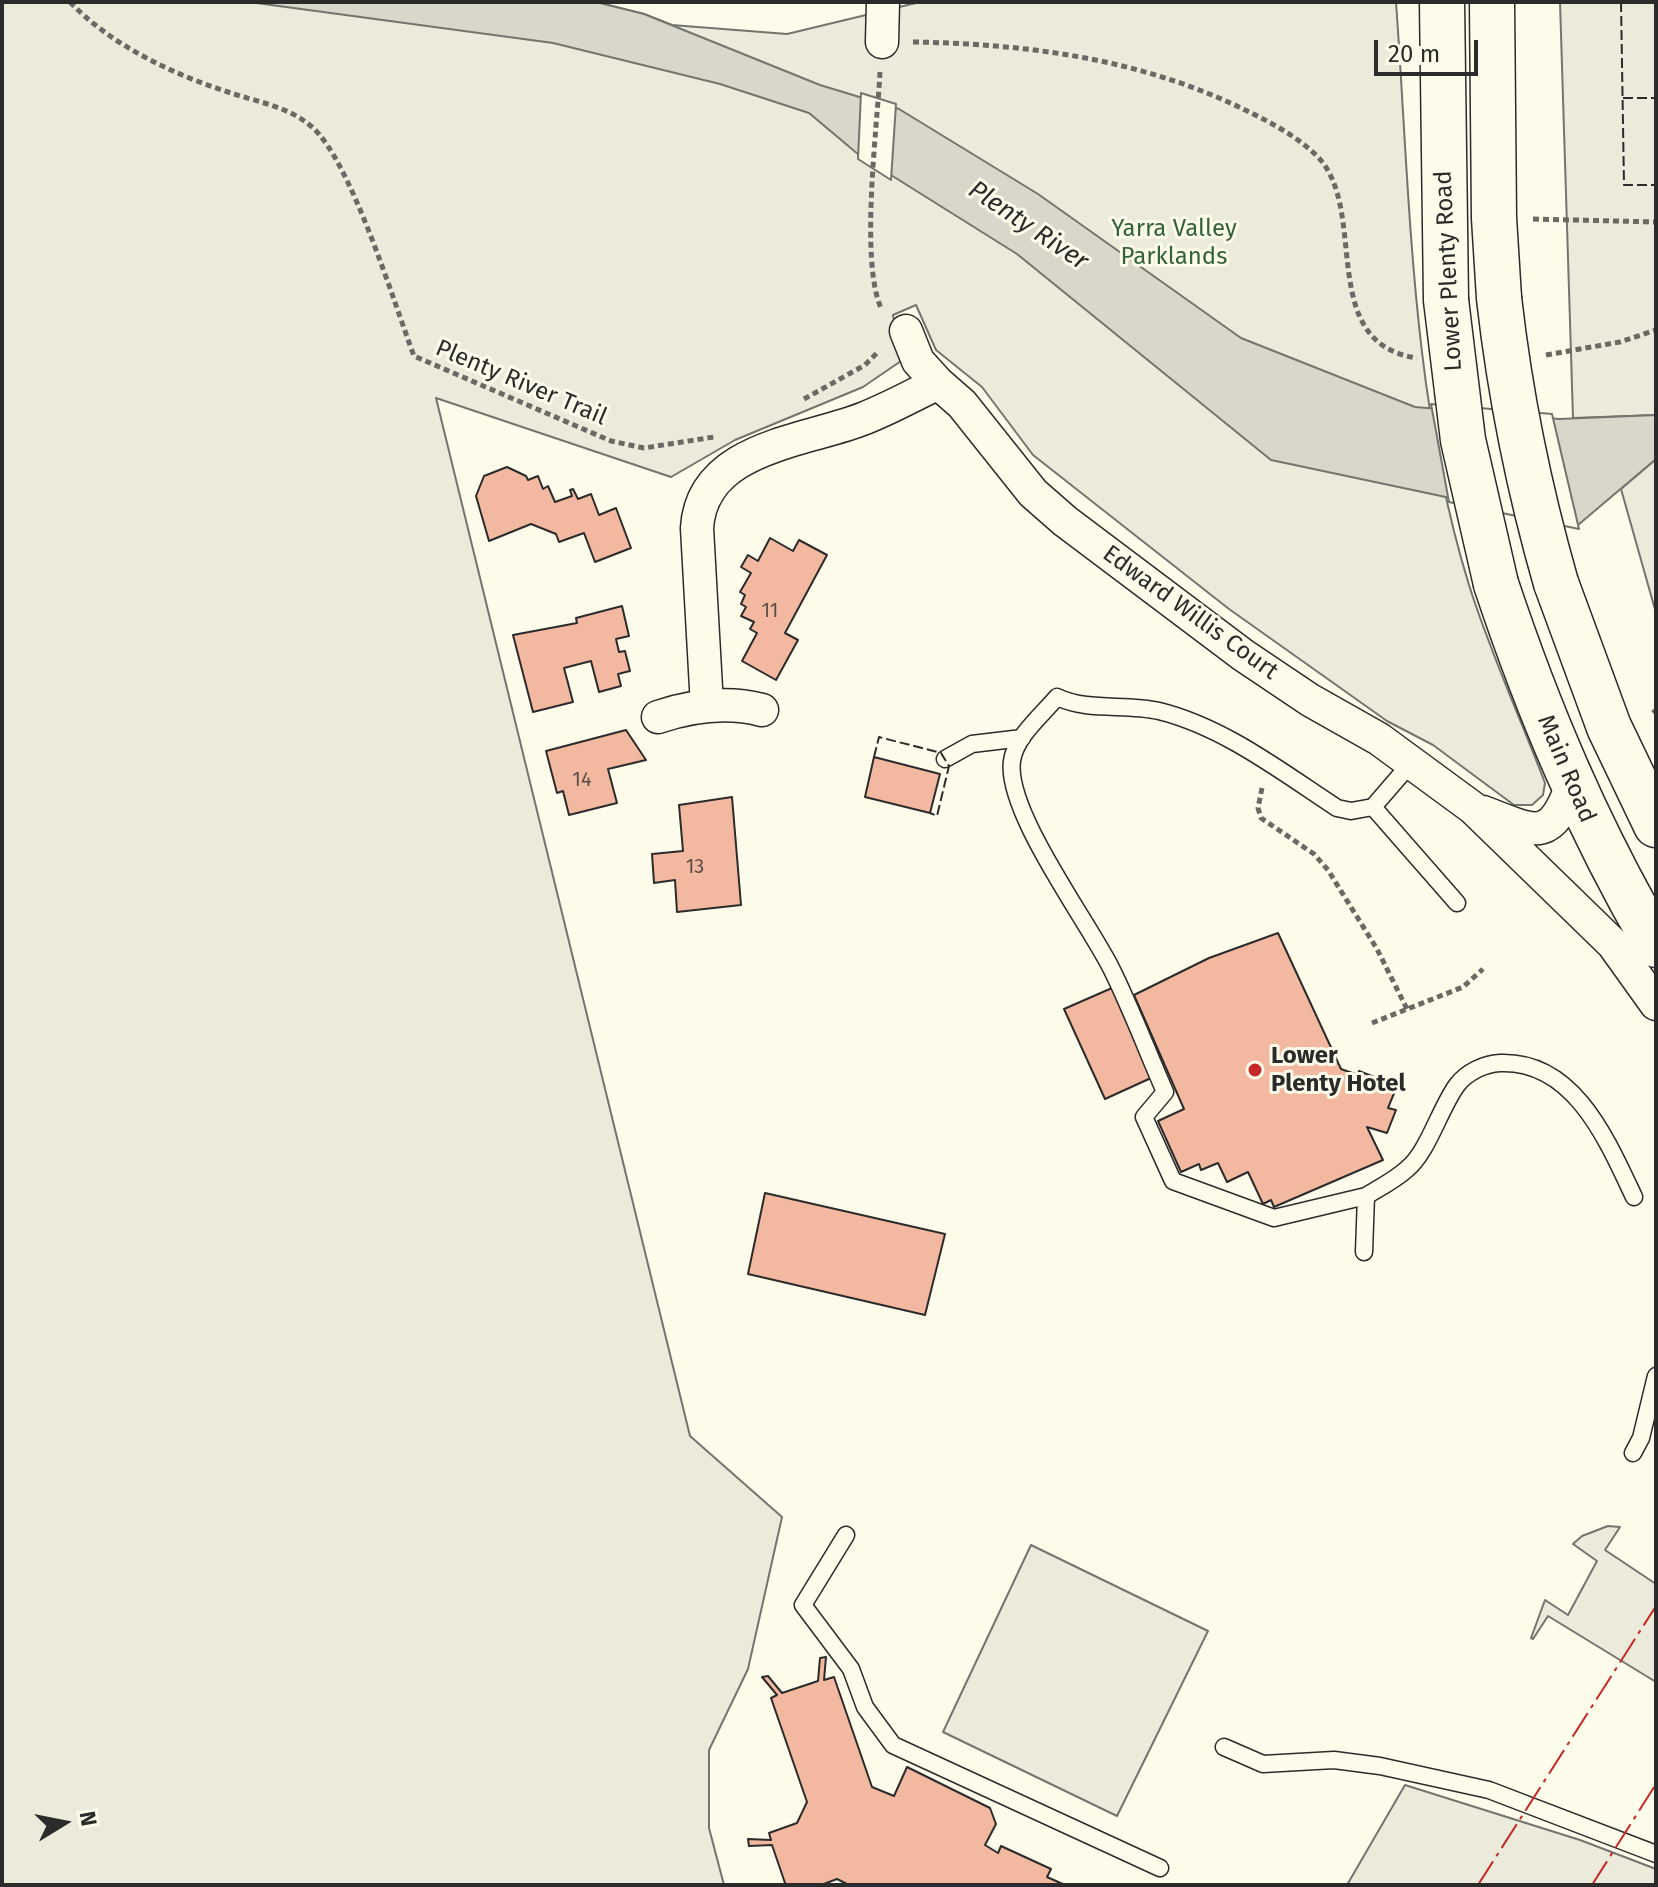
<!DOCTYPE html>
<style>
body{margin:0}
#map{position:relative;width:1658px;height:1887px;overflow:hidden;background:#fdfbea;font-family:"Fira Sans",sans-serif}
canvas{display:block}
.frame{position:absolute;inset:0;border:4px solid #2b2b2b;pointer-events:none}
.north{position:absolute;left:24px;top:1783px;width:80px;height:80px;-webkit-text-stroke:6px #fdfbea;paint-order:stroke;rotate:80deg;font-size:22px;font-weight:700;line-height:32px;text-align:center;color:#2b2b2b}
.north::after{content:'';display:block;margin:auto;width:28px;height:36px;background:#2b2b2b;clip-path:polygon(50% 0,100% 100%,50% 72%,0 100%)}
.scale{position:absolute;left:1374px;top:40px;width:104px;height:36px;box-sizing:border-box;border:4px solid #2b2b2b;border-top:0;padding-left:10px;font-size:24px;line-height:28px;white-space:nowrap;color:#2b2b2b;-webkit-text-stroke:6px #fdfbea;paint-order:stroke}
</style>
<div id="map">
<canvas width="1658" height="1887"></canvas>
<div class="frame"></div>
<div class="north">N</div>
<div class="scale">20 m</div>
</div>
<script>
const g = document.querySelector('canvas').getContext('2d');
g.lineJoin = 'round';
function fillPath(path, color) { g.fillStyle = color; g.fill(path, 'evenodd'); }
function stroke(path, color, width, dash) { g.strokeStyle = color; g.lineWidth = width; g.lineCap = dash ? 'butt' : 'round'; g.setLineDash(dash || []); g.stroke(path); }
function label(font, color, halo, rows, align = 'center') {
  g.font = font + ' "Fira Sans",sans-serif'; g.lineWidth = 6; g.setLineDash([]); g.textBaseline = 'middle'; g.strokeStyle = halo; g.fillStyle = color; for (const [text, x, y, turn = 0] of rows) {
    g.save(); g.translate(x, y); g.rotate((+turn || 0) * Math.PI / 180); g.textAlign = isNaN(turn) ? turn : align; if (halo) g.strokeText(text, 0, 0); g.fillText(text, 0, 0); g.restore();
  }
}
const green = new Path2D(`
 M 2,2 L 596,2 L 644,14 L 672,25 L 787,34 L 920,2 L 1396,2 C 1410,195 1411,398 1469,585 C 1490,652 1520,717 1545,783 L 1543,795 L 1532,805 L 1514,805 L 1433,745 L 1387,721 L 1229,609 L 1033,455 L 982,387 L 936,350 L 916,305 L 893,315 L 901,361 L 863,387 L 735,440 L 671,477 L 436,398 L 690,1436 L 782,1517 L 748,1669 L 709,1750 L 709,1828 L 724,1885 L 2,1885 Z
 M 1560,2 L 1656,2 L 1656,415 L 1573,418 Z
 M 1656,459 L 1656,613 L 1621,489 Z
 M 1608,1526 L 1620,1527 L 1605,1550 L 1656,1584 L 1656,1682 L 1548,1616 L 1533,1639 L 1531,1638 L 1545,1600 L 1568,1615 L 1597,1561 L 1573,1544 L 1582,1536 Z
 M 1031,1545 L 1208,1631 L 1117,1816 L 943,1732 Z
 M 1405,1785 L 1580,1840 L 1656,1869 L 1656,1885 L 1347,1885 Z`);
fillPath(green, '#ecebdb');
stroke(green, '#74746e', 2);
const water = new Path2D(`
 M 249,2 L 596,2 L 644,14 L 820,85 L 899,109 L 1038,194 L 1241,338 L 1415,407 L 1559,419 L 1656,415 L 1656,459 L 1578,525 L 1271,460 L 1017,254 L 859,155 L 809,113 L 720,84 L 553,43 Z`);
fillPath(water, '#d8d7c9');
stroke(water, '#74746e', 2);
const pier = new Path2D(`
 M 861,93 L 896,104 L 891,180 L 858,159 Z
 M 1431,404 L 1552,414 L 1579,529 L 1449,502 Z`);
fillPath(pier, '#fdfbea');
stroke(pier, '#74746e', 2);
const building = new Path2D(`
 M 507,467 L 526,476 L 528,480 L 538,476 L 543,489 L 548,486 L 555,502 L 572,496 L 570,490 L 573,489 L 578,499 L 591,494 L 599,515 L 616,508 L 631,548 L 595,562 L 584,533 L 559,542 L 556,534 L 531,524 L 489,541 L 476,496 L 484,476 Z
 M 770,538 L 793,551 L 799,540 L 827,555 L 785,633 L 798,640 L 776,680 L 742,661 L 757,633 L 750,629 L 754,622 L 741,616 L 746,607 L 741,604 L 745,595 L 740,592 L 751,573 L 741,567 L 748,555 L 758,561 Z
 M 622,606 L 629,636 L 616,639 L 619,652 L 625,651 L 630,671 L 618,674 L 621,686 L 599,692 L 591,661 L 564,668 L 573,702 L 533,712 L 513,635 L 577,623 L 576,618 Z
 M 626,730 L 646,760 L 608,769 L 617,803 L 569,815 L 563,791 L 557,793 L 546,751 Z
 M 874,757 L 940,774 L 930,813 L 865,797 Z
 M 732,797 L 741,905 L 677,912 L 675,880 L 654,883 L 652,854 L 683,851 L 679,805 Z
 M 1278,933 L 1341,1069 L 1358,1075 L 1359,1071 L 1397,1086 L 1388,1108 L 1396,1110 L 1387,1133 L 1367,1127 L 1383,1160 L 1274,1207 L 1271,1200 L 1263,1204 L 1248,1172 L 1227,1182 L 1218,1163 L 1201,1170 L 1199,1164 L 1181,1172 L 1158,1121 L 1184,1109 L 1134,995 L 1209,958 Z
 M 1112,988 L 1151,1078 L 1105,1099 L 1064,1009 Z
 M 765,1193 L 945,1234 L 925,1315 L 748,1274 Z
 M 826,1657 L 824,1680 L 834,1677 L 872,1787 L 894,1796 L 907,1767 L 990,1808 L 996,1824 L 985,1845 L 998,1853 L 1001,1846 L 1051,1869 L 1047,1877 L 1065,1885 L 849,1885 L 837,1879 L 821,1885 L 783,1885 L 785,1883 L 772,1845 L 749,1846 L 748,1839 L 771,1840 L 769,1833 L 797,1823 L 807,1802 L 771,1698 L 777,1695 L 762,1677 L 768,1676 L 782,1693 L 818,1681 L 820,1658 Z`);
fillPath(building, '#f2b8a0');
stroke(building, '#2b2b2b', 2);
const lane = new Path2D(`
 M 945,759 L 972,744 L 1022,738
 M 1411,763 L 1373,807 L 1457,903
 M 1366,1196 L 1274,1218 L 1173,1181 L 1144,1117 L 1165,1092 C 1147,1051 1131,1008 1111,968 C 1087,920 1005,811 1012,761 C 1015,737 1042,715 1057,697 C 1089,712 1125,703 1159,711 C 1224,727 1282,772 1337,808 L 1351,811 L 1373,807
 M 1364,1252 L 1366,1196 C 1379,1188 1395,1180 1407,1169 C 1428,1152 1440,1108 1457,1085 C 1467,1072 1484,1064 1500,1063 C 1574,1060 1607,1140 1634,1197
 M 1633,1453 L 1641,1438 L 1656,1376
 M 846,1535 L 803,1605 L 851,1669 L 865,1707 L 893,1745 L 1160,1868
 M 1224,1747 L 1263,1764 L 1334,1760 L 1380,1766 L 1489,1790 L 1656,1854`);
const street = new Path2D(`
 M 882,42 L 883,2
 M 906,331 L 918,361 L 938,383
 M 707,706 L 697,528 C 702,446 806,442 865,418 C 890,408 914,395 938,383 L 962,404 L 1033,493 L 1065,521 L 1243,655 L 1310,700 L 1379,739 L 1473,808 L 1613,944 L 1656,1004
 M 658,717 C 691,706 727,701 762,710
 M 1483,812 C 1535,832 1550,844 1572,785`);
const primary = new Path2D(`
 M 1442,2 L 1446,300
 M 1492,2 L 1494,218 L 1499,298
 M 1556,583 L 1609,727 L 1656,825
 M 1496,584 C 1539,713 1588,828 1656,945`);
stroke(lane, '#2b2b2b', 19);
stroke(street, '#2b2b2b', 35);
stroke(primary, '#2b2b2b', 47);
stroke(new Path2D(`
 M 70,2 C 111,45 172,74 228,92 C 257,102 288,106 312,127 C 351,161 394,303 414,356 L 611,441 L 644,448 L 714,437
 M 913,42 C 1025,44 1136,58 1239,107 C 1266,120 1294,134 1316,155 C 1371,208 1314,343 1417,358
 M 880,72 C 877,130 860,260 881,308
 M 1533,219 L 1656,222
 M 1546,355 L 1620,342 L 1656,330
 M 804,399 L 865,365 L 879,351
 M 1653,713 L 1656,710
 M 1262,788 L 1258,808 L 1261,818 L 1314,854 L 1328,870 L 1377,949 L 1407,1009
 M 1372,1023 L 1463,987 L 1483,969`), '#6a6964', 5, [6, 4]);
stroke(lane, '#fdfbea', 16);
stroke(street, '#fdfbea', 32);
stroke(primary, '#fdfbea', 44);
const primaryBridge = new Path2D(`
 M 1499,298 C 1510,395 1529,489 1556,583
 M 1446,300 L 1463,440 L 1496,584`);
stroke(primaryBridge, '#2b2b2b', 47, []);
stroke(primaryBridge, '#fdfbea', 44);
stroke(new Path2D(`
 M 1621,2 L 1624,185 L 1656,185
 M 1623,98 L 1656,98
 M 874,757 L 879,737 L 941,753 L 949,766 L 937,816 L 930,813`), '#2b2b2b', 2, [10, 4]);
stroke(new Path2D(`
 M 1478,1885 L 1656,1606
 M 1592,1885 L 1656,1784`), '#c62828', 2, [28, 6, 4, 6]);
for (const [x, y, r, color] of [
 [1255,1070,8,"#c62828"]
]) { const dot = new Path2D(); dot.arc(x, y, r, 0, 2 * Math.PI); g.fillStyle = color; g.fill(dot); stroke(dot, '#fdfbea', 3); }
label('20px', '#5d4e48', null, [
 ["11",770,611],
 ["14",582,780],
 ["13",695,867]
]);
label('24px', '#34623c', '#fdfbea', [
 ["Yarra Valley",1174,229],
 ["Parklands",1174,257]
]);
label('24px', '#2b2b2b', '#fdfbea', [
 ["Lower Plenty Road",1449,271,-93],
 ["Plenty River Trail",521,383,23],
 ["Edward Willis Court",1190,613,36],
 ["Main Road",1566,769,67]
]);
label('bold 24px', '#2b2b2b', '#fdfbea', [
 ["Lower",1271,1056],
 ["Plenty Hotel",1271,1084]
], 'left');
label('italic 26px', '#2b2b2b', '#fdfbea', [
 ["Plenty River",1028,226,34]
]);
</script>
